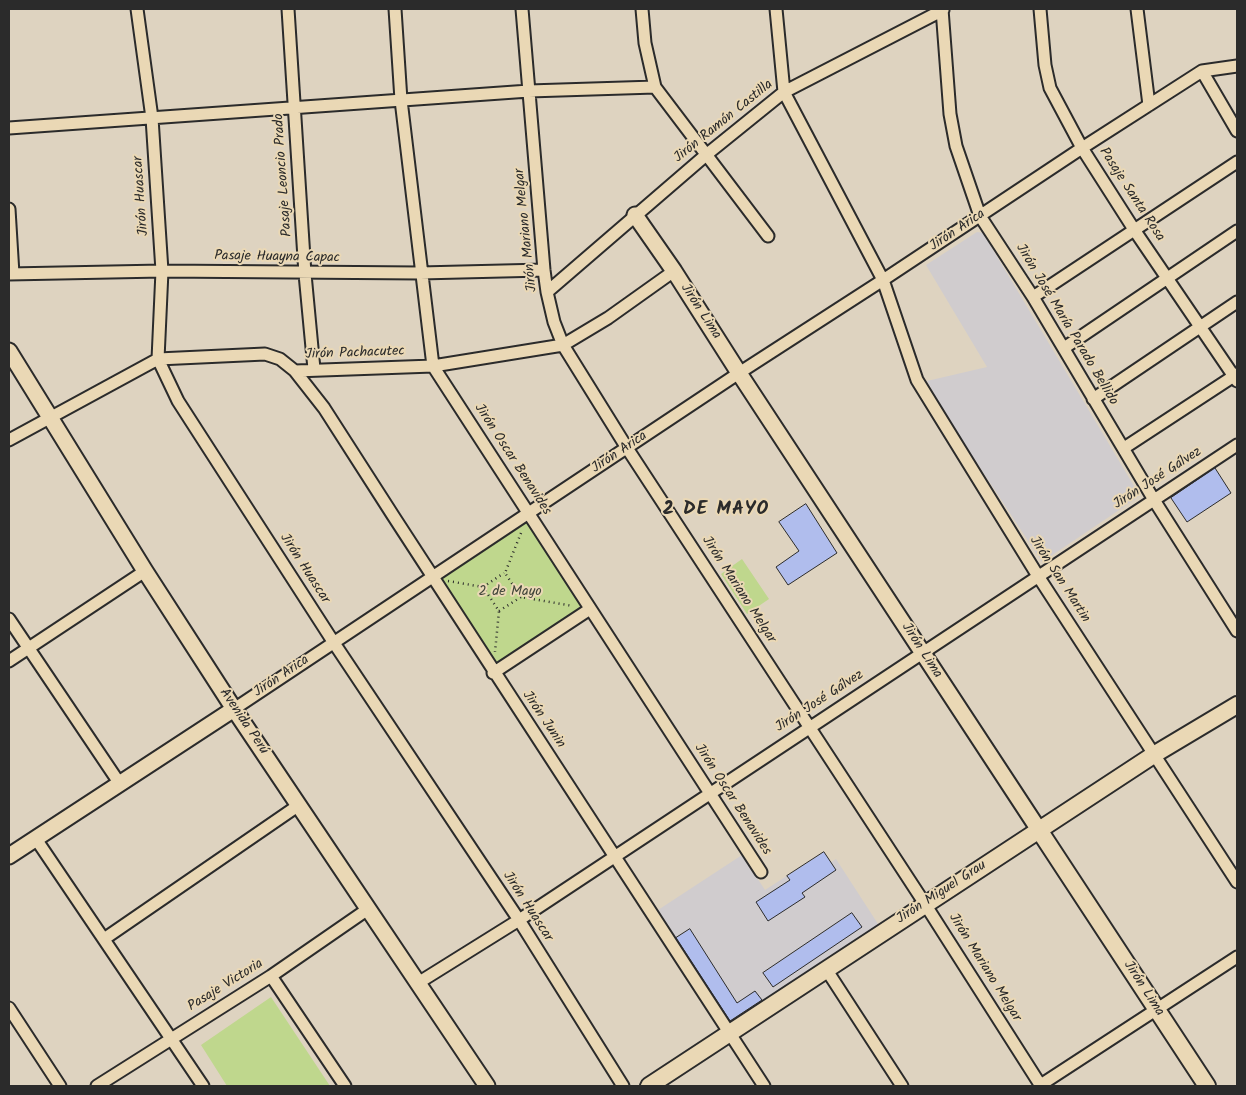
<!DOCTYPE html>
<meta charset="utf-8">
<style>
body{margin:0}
#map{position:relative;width:1246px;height:1095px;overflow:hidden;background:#ded3c0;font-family:Kalam,sans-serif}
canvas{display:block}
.frame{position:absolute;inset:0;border:10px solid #2b2b2b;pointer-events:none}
</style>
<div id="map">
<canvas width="1246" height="1095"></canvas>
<div class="frame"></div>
</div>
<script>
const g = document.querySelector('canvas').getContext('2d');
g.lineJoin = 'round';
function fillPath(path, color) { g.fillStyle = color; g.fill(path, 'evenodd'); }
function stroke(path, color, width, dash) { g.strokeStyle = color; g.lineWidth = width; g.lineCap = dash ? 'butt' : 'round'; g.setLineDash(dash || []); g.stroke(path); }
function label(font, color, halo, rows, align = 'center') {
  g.font = font + ' Kalam,sans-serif'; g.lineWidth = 4; g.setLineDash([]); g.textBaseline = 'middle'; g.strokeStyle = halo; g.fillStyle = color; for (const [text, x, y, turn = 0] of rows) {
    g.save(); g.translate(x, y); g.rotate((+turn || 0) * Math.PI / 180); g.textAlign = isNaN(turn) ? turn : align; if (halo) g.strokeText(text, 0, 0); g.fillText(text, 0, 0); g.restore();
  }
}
fillPath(new Path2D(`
 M 977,232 L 983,233 L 1140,496 L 1042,562 L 946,416 L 927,381 L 987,367 L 926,265 Z
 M 824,852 L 831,862 L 836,859 L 880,927 L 732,1024 L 658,910 L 742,855 L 765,890 Z`), '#d0ccce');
fillPath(new Path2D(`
 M 528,516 L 588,608 L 494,668 L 435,578 Z
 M 742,559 L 769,599 L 747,614 L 721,574 Z
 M 271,997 L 330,1086 L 227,1086 L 201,1045 Z`), '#bfd78d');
const building = new Path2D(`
 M 1215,468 L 1231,493 L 1187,522 L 1171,498 Z
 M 806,504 L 837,553 L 788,585 L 776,567 L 799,551 L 779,522 Z
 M 824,852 L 836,870 L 802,893 L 805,897 L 768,921 L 756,902 L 790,880 L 787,876 Z
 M 852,913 L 862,927 L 773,987 L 763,973 Z
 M 690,929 L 737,1003 L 755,991 L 762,1000 L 730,1021 L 676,938 Z`);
fillPath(building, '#b0bded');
stroke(building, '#2b2b2b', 1);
const minor = new Path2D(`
 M 137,9 L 152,118 L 162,271 L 158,359 L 178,401 L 334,643 L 519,920 L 623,1086
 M 288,9 L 305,274 L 314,369
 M 395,9 L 401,100 L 433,366 L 761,872
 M 522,9 L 544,270 L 547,292 L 554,322 L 563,345 L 627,448 L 925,904 L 1041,1086
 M 642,9 L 645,43 L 655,87 L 768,236
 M 776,9 L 784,92 L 883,280 L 917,380 L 1038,576 L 1237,882
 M 942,9 L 950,114 L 956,146 L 980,216 L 1033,297 L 1154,500 L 1237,631
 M 1040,9 L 1045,65 L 1050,88 L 1082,148 L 1135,231 L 1237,381
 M 1137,9 L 1149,105
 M 1202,71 L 1237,131
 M 9,128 L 529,91 L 655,87
 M 9,209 L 13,274
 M 9,274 L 162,271 L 420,273 L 544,270
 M 547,292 L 706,155 L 784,92 L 943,10
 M 1033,297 L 1237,162
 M 1064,348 L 1237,231
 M 295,371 L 324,408 C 469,635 617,860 764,1086
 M 1093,399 L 1237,302
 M 9,440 L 158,359 L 265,354 L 280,359 L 295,371 L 433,366 L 563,345 L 608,318 L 674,271
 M 1124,448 L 1237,374
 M 9,619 L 120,784
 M 9,661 L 145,571
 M 493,673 L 590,609
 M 234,709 L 739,373 L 883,280 L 1082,148 L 1202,71 L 1237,66
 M 36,839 L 203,1086
 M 104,939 L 299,805
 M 826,969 L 902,1086
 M 271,976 L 345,1086
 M 418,983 L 519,920 L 1237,445
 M 9,1008 L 60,1086
 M 97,1086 L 271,976 L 368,909
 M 1039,1086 L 1237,957`);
const tertiary = new Path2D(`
 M 635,215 L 674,271 L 739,373 L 1039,830
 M 9,351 L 145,571 L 234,709 L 487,1086
 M 9,856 L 234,709`);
const secondary = new Path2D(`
 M 1039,830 L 1207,1086
 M 649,1086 L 1155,754 L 1237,705`);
stroke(minor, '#2b2b2b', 15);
stroke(tertiary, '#2b2b2b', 19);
stroke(secondary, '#2b2b2b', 20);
stroke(new Path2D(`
 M 521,533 L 505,573 L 521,597 L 573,606
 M 448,581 L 483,587 L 499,611 L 495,652
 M 483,587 L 504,573
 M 499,611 L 521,597`), '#2b2b2b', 2.5, [1, 4]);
stroke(minor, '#ead8b5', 11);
stroke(tertiary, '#ead8b5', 15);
stroke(secondary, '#ead8b5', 16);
label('14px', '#2b2b2b', '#ead8b5', [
 ["Jirón Ramón Castilla",724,122,-39],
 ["Pasaje Leoncio Prado",284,175,-94],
 ["Pasaje Santa Rosa",1131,195,57],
 ["Jirón Huascar",142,196,-94],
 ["Jirón Mariano Melgar",527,230,-96],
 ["Jirón Arica",958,231,-34],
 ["Pasaje Huayna Capac",277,258,1],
 ["Jirón Lima",700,312,57],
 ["Jirón José María Parado Bellido",1066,325,59],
 ["Jirón Pachacutec",355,354,-2],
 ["Jirón Arica",620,453,-34],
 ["Jirón Oscar Benavides",512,460,57],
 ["Jirón José Gálvez",1158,479,-33],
 ["Jirón Huascar",304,569,57],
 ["Jirón San Martin",1059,580,57],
 ["Jirón Mariano Melgar",738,590,57],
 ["Jirón Lima",921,651,57],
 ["Jirón Arica",282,677,-34],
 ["Jirón José Gálvez",820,702,-33],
 ["Jirón Junin",543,720,56],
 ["Avenida Perú",243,722,56],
 ["Jirón Oscar Benavides",732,800,57],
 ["Jirón Miguel Grau",942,893,-33],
 ["Jirón Huascar",527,907,57],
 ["Jirón Mariano Melgar",984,968,58],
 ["Pasaje Victoria",226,986,-32],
 ["Jirón Lima",1143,989,57]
]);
label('14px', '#41453a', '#ead8b5', [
 ["2 de Mayo",510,593]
]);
g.letterSpacing = '1px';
label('bold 19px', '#2b2b2b', '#ead8b5', [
 ["2 DE MAYO",716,511]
]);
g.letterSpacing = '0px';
</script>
